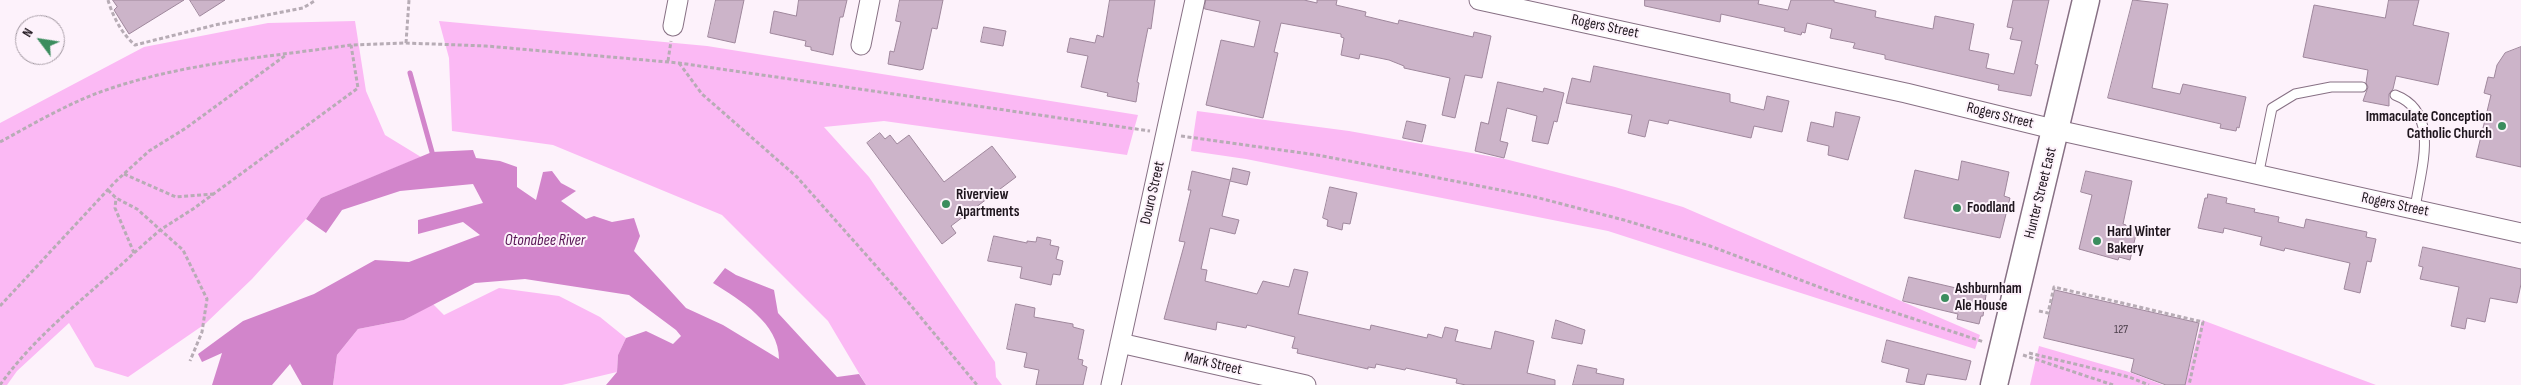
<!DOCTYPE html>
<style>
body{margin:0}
#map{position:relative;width:2521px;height:385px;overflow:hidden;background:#fdf2fb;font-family:"Sofia Sans Condensed",sans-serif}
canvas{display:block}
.north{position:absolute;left:15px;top:15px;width:50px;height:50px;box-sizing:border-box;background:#fdf2fb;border:1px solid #a49aa3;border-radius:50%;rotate:301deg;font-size:14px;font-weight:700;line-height:20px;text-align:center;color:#1f161e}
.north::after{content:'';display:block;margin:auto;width:18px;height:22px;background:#3b8d5e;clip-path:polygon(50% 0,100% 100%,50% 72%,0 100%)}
</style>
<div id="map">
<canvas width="2521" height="385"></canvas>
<div class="north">N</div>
</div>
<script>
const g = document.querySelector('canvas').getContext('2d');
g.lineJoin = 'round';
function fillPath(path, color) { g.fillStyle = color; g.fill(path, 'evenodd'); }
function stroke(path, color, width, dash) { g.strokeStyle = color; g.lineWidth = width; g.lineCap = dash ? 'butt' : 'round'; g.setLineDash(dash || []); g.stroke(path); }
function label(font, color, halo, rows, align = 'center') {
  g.font = font + ' "Sofia Sans Condensed",sans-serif'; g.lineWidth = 4; g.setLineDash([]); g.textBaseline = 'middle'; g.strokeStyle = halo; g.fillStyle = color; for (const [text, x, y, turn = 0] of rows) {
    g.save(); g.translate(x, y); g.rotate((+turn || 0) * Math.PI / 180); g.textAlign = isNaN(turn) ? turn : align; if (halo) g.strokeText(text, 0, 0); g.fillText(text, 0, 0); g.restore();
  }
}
fillPath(new Path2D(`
 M 355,21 L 366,91 L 385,135 L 421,157 L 321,198 L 306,219 L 252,279 L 205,324 L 128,377 L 95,367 L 69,323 L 17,371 L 7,385 L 0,385 L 0,123 L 144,47 L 268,23 Z
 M 439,21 L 707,46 L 1138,115 L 1127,155 L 884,121 L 824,127 L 869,177 L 995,362 L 996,377 L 1002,385 L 866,385 L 828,321 L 722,215 L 553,145 L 452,131 L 449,58 Z
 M 1197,111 L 1349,131 L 1505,159 L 1615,187 L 1683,207 L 1980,335 L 1975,349 L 1608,231 L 1246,159 L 1191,151 Z
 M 499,288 L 559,296 L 600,317 L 626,338 L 618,355 L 617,372 L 562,385 L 333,385 L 337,355 L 358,329 L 404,320 L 433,304 L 444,315 Z
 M 2202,320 L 2376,385 L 2185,385 Z
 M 2039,346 L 2129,372 L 2163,385 L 2030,385 Z`), '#fbb9f4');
fillPath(new Path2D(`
 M 473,150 L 476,158 L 500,161 L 517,167 L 517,187 L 536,200 L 543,172 L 552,171 L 561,183 L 576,191 L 561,201 L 586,219 L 594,216 L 612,222 L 634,218 L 640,236 L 634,251 L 686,308 L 723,325 L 779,359 C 779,323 740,300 713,283 L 725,268 L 736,275 L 774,290 L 778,313 L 837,377 L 859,374 L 866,385 L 606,385 L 617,372 L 618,355 L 626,338 L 646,331 L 673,344 L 681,336 L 676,330 L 629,295 L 525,279 L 475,283 L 404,320 L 358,329 L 337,355 L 333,385 L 302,385 L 290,364 L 272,385 L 212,385 L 222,353 L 202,362 L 198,354 L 243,321 L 314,294 L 375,260 L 409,262 L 480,235 L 463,222 L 418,234 L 418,220 L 483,203 L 473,184 L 400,191 L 342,210 L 326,233 L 306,219 L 321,198 L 432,152 Z`), '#d285cb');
stroke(new Path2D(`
 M 410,73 L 432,152`), '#d285cb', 5);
const building = new Path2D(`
 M 113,0 L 184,0 L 129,34 L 114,10 L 117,7 Z
 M 190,0 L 225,0 L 200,16 Z
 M 716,0 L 744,0 L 735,43 L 708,37 Z
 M 799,0 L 847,0 L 843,17 L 840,17 L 833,55 L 811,50 L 811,47 L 805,46 L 806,41 L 770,33 L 774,11 L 796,16 Z
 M 900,0 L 943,0 L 937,29 L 932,28 L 923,69 L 920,70 L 888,64 L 890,51 L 894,52 L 901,22 L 896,21 Z
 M 1110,0 L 1155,0 L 1151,29 L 1148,28 L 1137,82 L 1139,83 L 1136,102 L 1107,96 L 1108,93 L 1081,87 L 1088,56 L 1067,52 L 1070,38 L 1095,43 L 1097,35 L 1103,37 Z
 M 1206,0 L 1304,0 L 1317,3 L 1317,0 L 1337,0 L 1336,5 L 1366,12 L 1365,16 L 1398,24 L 1399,20 L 1473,37 L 1474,32 L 1491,36 L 1482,78 L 1465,75 L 1455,118 L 1442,115 L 1450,78 L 1404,68 L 1404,66 L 1389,60 L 1360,54 L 1359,59 L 1341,55 L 1344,38 L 1341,37 L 1341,34 L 1281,23 L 1274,52 L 1278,53 L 1263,118 L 1206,105 L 1221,40 L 1254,47 L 1260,21 L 1205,9 Z
 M 1645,0 L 1759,0 L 1758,4 L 1788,10 L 1791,0 L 1834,0 L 1834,2 L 1876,11 L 1875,17 L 1933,29 L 1935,16 L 1974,24 L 1969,50 L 1989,54 L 1986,68 L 2014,74 L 2022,41 L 2010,39 L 2013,28 L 2007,27 L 2013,0 L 2049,0 L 2035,64 L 2038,65 L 2031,96 L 1998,90 L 1999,85 L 1885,59 L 1885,55 L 1853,48 L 1855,43 L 1830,38 L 1832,29 L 1807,23 L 1805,33 L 1802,32 L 1801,35 L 1784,31 L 1785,28 L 1721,14 L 1720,22 L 1645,6 Z
 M 2133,0 L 2168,4 L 2152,88 L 2180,94 L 2183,84 L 2246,97 L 2239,128 L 2237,127 L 2236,131 L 2220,128 L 2221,124 L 2108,98 Z
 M 2389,0 L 2419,0 L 2413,25 L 2449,33 L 2438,85 L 2396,76 L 2393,89 L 2389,94 L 2389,106 L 2363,101 L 2368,87 L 2366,83 L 2368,70 L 2303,57 L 2314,5 L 2385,18 Z
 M 984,27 L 1006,31 L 1003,46 L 981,42 Z
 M 2521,47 L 2521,167 L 2476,157 L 2491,95 L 2484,93 L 2488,77 L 2494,78 L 2497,65 L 2505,53 Z
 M 1594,66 L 1730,94 L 1730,102 L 1764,110 L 1767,96 L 1789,101 L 1782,132 L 1754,126 L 1751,138 L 1669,120 L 1668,124 L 1649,120 L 1645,137 L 1628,133 L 1632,115 L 1566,103 L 1572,78 L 1590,82 Z
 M 1498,82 L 1543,92 L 1544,88 L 1564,93 L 1557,122 L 1554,121 L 1548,144 L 1532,141 L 1537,116 L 1507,108 L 1500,141 L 1508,143 L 1504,158 L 1475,151 L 1481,122 L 1488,124 Z
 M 1836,112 L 1860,117 L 1848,160 L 1828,155 L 1829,146 L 1807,141 L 1811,122 L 1833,127 Z
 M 1407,121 L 1426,125 L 1422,142 L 1403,138 Z
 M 880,133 L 885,139 L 890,135 L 897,144 L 909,135 L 944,182 L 992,146 L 1016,177 L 951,226 L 956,233 L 942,244 L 867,143 Z
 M 1962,161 L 2009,172 L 2004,196 L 2010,198 L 2000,238 L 1904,218 L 1915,170 L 1958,180 Z
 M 1233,168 L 1250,172 L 1247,185 L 1230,181 L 1222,216 L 1239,220 L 1235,234 L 1210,228 L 1201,269 L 1207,270 L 1205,281 L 1257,294 L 1263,281 L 1289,287 L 1294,269 L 1308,272 L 1298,314 L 1370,330 L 1371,325 L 1427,338 L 1428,334 L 1442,338 L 1445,327 L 1458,330 L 1455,341 L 1491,349 L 1495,331 L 1534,341 L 1527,373 L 1555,380 L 1555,385 L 1466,385 L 1456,383 L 1457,379 L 1406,368 L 1405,370 L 1376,364 L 1375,368 L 1368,367 L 1368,369 L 1297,353 L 1298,349 L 1292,348 L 1295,337 L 1247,325 L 1246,328 L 1217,322 L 1216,330 L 1164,319 L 1185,242 L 1179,241 L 1191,190 L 1188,190 L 1192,171 L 1230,180 Z
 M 2086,171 L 2132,181 L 2123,224 L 2126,225 L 2126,227 L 2137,230 L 2130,260 L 2119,257 L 2118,260 L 2079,249 L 2092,195 L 2081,192 Z
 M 1330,187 L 1357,193 L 1350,224 L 1343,223 L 1342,230 L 1327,226 L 1328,220 L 1323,218 Z
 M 2208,194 L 2227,198 L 2226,203 L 2255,209 L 2254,212 L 2279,217 L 2278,222 L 2304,228 L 2306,219 L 2367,232 L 2366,237 L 2376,239 L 2371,262 L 2367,261 L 2366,266 L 2360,293 L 2344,289 L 2350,263 L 2285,248 L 2284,251 L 2260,245 L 2262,237 L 2224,228 L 2223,233 L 2198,228 L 2205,198 L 2207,198 Z
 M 994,236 L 1027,243 L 1027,241 L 1036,242 L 1037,237 L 1051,240 L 1050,245 L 1059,247 L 1056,259 L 1063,261 L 1060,275 L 1053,274 L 1051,285 L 1020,278 L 1022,267 L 988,261 Z
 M 2423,247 L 2521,269 L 2521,284 L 2517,303 L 2490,298 L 2485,322 L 2467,318 L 2465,329 L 2451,326 L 2459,287 L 2420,279 L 2423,267 L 2419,266 Z
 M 1909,277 L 1986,295 L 1983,316 L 1981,316 L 1979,324 L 1957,319 L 1958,314 L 1903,301 Z
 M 2055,290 L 2199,323 L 2185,385 L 2166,385 L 2131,372 L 2134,359 L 2044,338 Z
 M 1016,304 L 1035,308 L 1034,317 L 1073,324 L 1073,327 L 1084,330 L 1078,359 L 1083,360 L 1082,365 L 1087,367 L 1083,385 L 1036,385 L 1039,370 L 1024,367 L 1027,353 L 1007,349 Z
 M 1556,320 L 1585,330 L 1582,344 L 1552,338 Z
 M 1887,340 L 1971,361 L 1966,380 L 1927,374 L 1924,385 L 1906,382 L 1909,369 L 1882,362 Z
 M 1578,365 L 1597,369 L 1596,373 L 1624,379 L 1623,385 L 1573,385 Z`);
fillPath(building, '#ccb4c9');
stroke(building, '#9f879c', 1);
const service = new Path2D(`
 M 2395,95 C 2442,113 2420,170 2415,209
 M 2258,176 L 2272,108 L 2295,94 L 2331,87 L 2362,87`);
const minor = new Path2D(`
 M 1479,0 L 1906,93 L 2057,130 L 2521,233
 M 673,26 L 678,0
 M 861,45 L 870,0
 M 1120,343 L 1306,385
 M 1111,385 L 1195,0`);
const secondary = new Path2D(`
 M 1994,385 L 2086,0`);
stroke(service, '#877084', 11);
stroke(minor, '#877084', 21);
stroke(secondary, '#877084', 29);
stroke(new Path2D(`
 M 108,0 C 113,17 122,34 135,45 L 215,25 L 303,8 L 316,0
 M 406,43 L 409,0
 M 668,61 L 671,41
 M 679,63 L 702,94 L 797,177 L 908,302 L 977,385
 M 1181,136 L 1317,155 L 1429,176 L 1535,197 L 1624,220 L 1710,246 L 1835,293 L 1984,342
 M 0,142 C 33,124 67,104 103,91 C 182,63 269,57 351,45 L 406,43 L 486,46 L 679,63 L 1150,131
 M 124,174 L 176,197 L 213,194
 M 108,190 L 116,198 L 137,209 L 183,250 L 207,299 L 202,332 L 190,361
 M 134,253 L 160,230 L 193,209 L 358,88 L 351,45
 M 0,306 L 115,182 L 149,151 L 186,128 L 286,55
 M 2039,311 L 2048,313 L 2054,287 L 2203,322 L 2189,385
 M 2029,353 L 2129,377 L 2149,385
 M 2023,355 L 2113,385
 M 0,385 C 36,334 89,295 134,253 L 115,208 L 116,198`), '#b7acb5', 3, [4, 2.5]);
stroke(service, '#fff', 9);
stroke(minor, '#fff', 19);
stroke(secondary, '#fff', 26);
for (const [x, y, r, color] of [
 [2502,126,5,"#3b8d5e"],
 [946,204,5,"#3b8d5e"],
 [1957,208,5,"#3b8d5e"],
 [2097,241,5,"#3b8d5e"],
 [1945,298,5,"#3b8d5e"]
]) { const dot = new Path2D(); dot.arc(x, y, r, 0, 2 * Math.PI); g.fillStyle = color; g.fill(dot); stroke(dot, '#fdf2fb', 2); }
label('12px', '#4a3e49', null, [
 ["127",2121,330]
]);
label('15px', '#1f161e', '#fdf2fb', [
 ["Rogers Street",1605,27,12],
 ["Rogers Street",2000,116,14],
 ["Douro Street",1153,193,-77],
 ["Hunter Street East",2041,193,-76],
 ["Rogers Street",2395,205,12],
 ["Mark Street",1213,364,13]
]);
label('bold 15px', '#1f161e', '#fdf2fb', [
 ["Immaculate Conception",2492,117,"right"],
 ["Catholic Church",2492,134,"right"],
 ["Riverview",956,195],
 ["Apartments",956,212],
 ["Foodland",1967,208],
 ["Hard Winter",2107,232],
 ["Bakery",2107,249],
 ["Ashburnham",1955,289],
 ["Ale House",1955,306]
], 'left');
label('italic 16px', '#571354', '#fdf2fb', [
 ["Otonabee River",545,241]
]);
</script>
